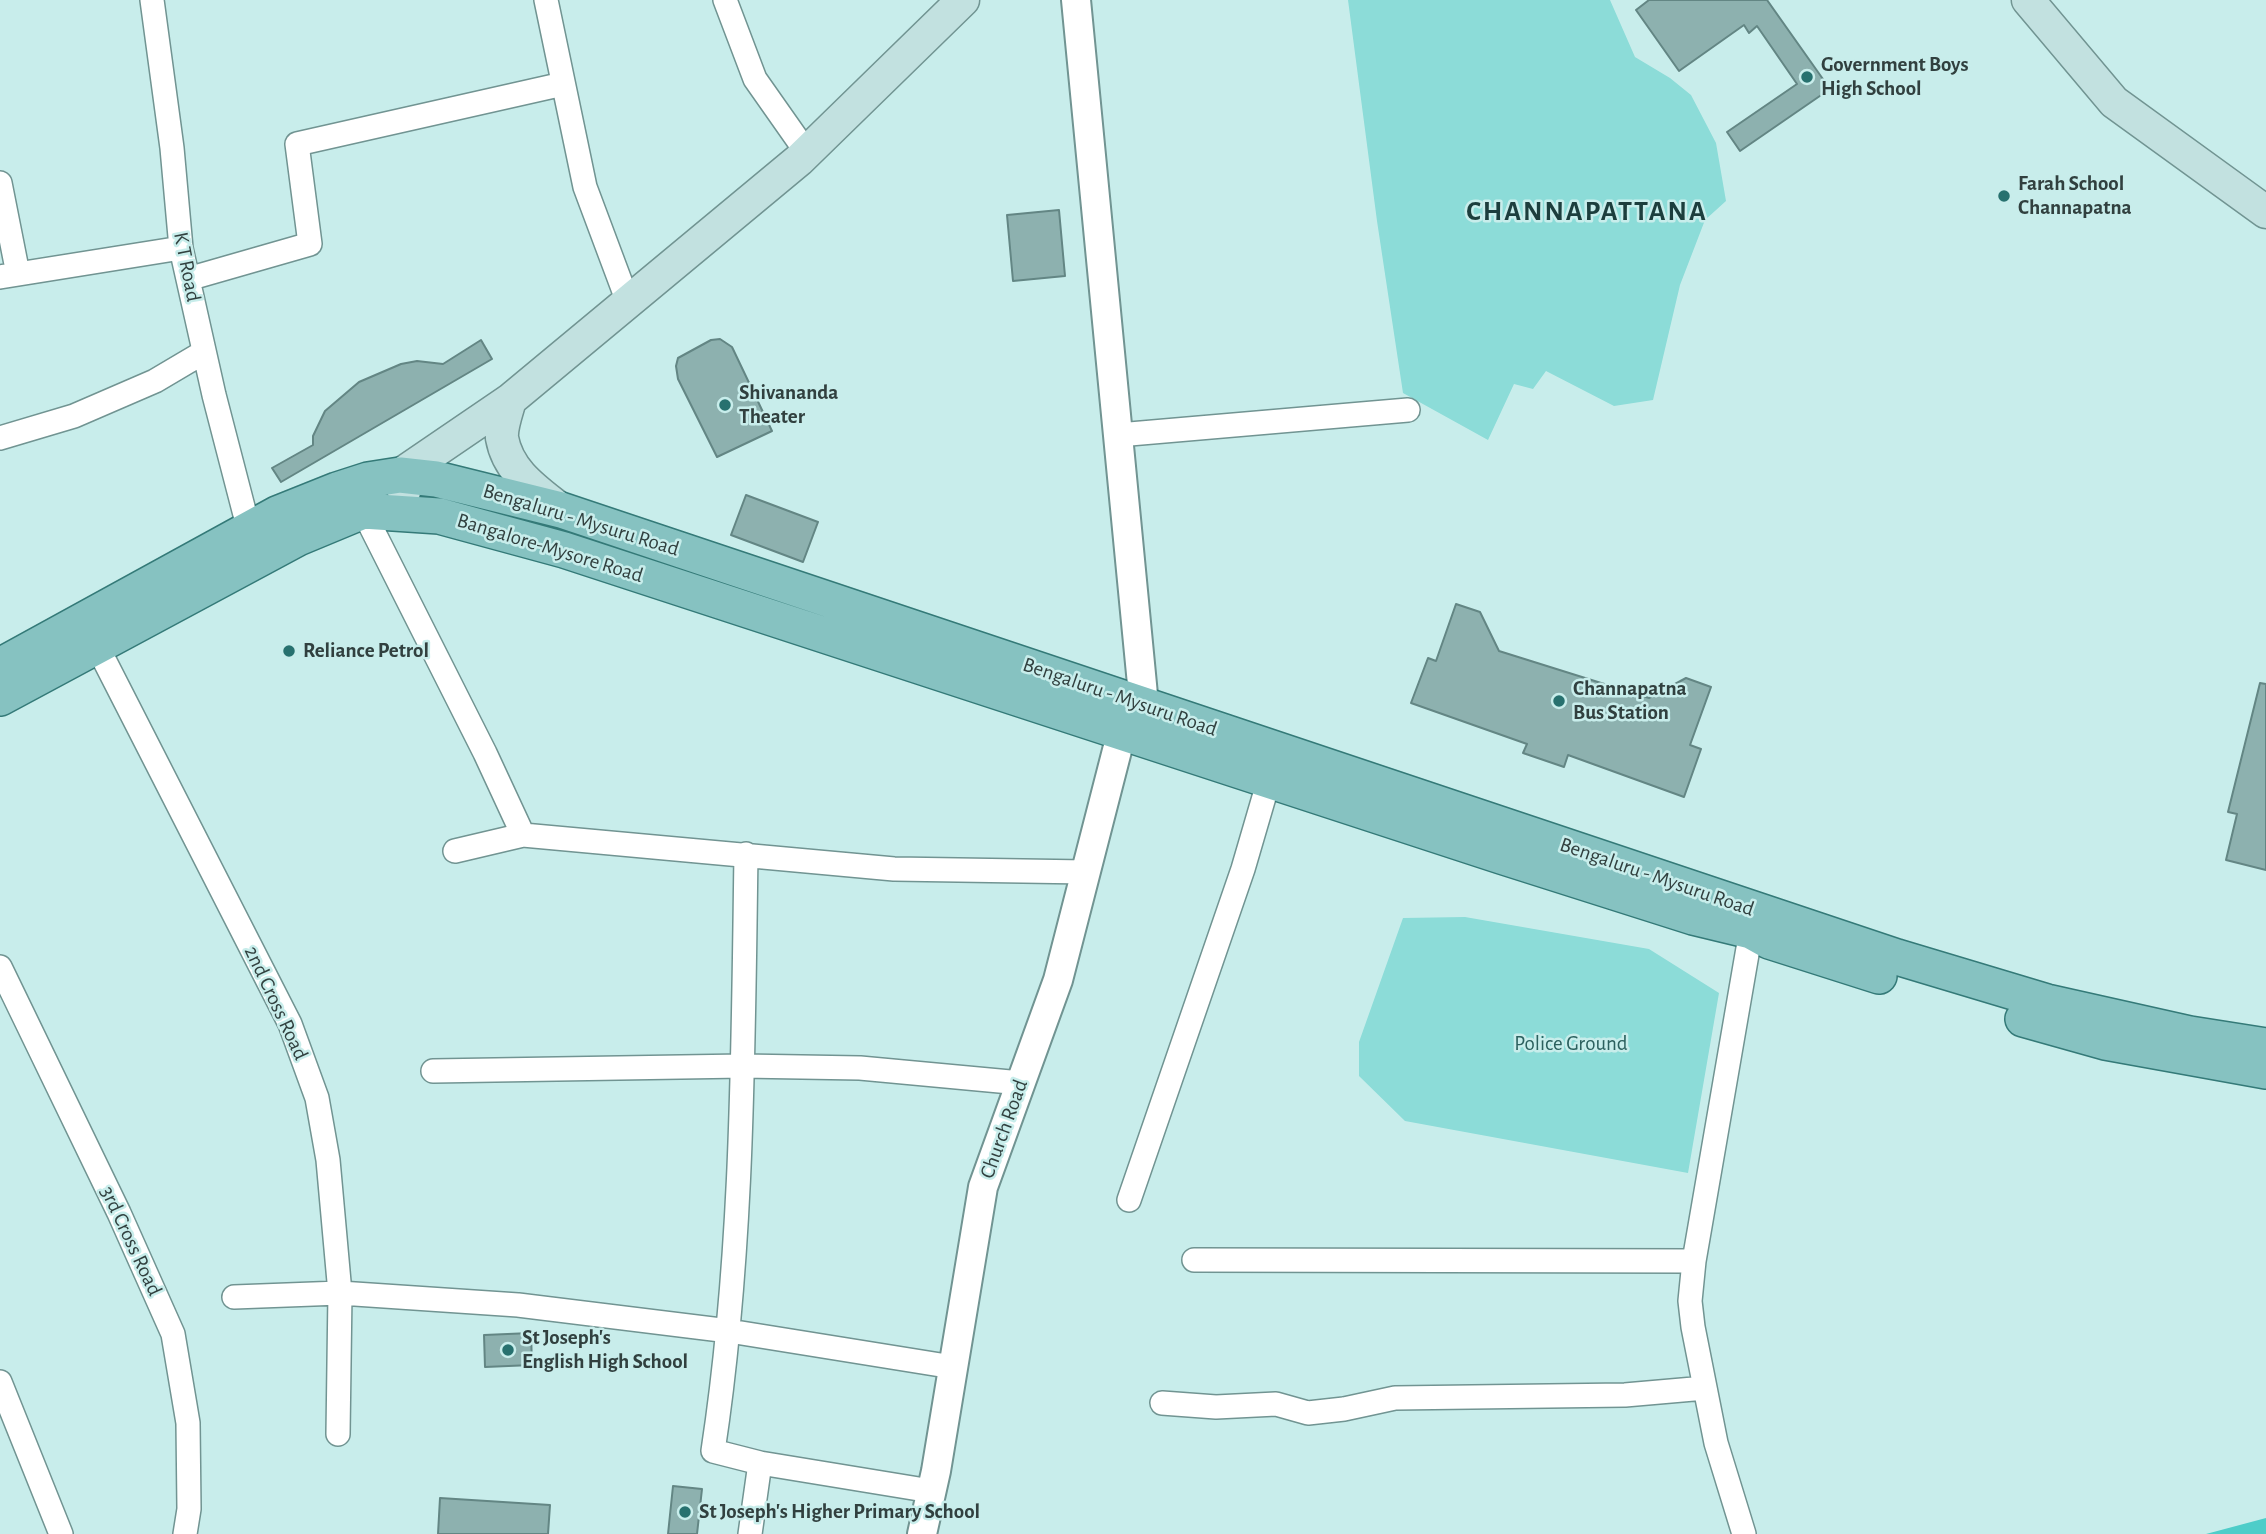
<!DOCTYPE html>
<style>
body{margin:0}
canvas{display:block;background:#c8edeb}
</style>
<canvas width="2266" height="1534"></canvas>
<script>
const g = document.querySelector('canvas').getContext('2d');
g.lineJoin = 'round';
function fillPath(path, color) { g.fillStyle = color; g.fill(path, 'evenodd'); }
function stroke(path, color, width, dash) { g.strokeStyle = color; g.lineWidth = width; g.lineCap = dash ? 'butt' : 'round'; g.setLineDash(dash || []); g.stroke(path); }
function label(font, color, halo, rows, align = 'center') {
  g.font = font + ' "Alegreya Sans",sans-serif'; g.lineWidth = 5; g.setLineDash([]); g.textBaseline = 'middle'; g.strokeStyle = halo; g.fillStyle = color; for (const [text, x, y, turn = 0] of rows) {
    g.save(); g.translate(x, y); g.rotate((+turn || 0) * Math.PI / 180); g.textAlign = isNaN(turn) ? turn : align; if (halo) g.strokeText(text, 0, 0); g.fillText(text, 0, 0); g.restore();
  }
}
fillPath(new Path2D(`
 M 1348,0 L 1610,0 L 1635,57 L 1670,78 L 1691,95 L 1716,143 L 1726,201 L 1705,220 L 1680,285 L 1653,400 L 1614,406 L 1546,371 L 1533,389 L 1514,384 L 1488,440 L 1403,393 L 1377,221 Z
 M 1465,917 L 1649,949 L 1719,993 L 1688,1173 L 1405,1121 L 1359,1076 L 1359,1042 L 1403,918 Z`), '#8cdcd8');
fillPath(new Path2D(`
 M 2266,1518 L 2266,1534 L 2206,1534 Z`), '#4ecdc9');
const building = new Path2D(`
 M 1649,0 L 1767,0 L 1830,89 L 1740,151 L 1727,132 L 1797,84 L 1757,26 L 1749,33 L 1744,25 L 1679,71 L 1636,10 Z
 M 1059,210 L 1065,276 L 1013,281 L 1007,215 Z
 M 720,339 L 732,347 L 772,431 L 717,457 L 678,379 L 676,366 L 678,358 L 711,340 Z
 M 481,340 L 492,359 L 281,482 L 272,468 L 313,445 L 313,436 L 325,411 L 359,382 L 401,364 L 417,361 L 443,364 Z
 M 746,495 L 818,522 L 803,562 L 731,535 Z
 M 1456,604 L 1480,612 L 1499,651 L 1649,698 L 1686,678 L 1711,687 L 1690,745 L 1701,749 L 1684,797 L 1568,755 L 1564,767 L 1523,753 L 1527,744 L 1411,703 L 1428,658 L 1436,661 Z
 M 2260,683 L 2266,684 L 2266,870 L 2226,860 L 2237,814 L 2228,812 Z
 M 531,1333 L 532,1365 L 485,1367 L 484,1335 Z
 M 673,1486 L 702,1489 L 697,1534 L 668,1534 Z
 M 440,1498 L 550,1505 L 548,1534 L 438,1534 Z`);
fillPath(building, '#8db1af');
stroke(building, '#638684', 2);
const minor = new Path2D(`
 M 152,0 L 172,148 L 181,248 L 214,395 L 249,530
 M 546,0 L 585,187 L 628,302
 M 725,0 L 755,79 L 807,153
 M 0,183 L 18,274
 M 0,277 L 181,248
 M 188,279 L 310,244 L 297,144 L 563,84
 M 1118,435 L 1408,410
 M 0,438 L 74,416 L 155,381 L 204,352
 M 363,511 L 485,753 L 523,835
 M 97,646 L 290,1024 L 317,1098 L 328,1160 L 340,1293 L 338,1434
 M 455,851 L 523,835 L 894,869 L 1087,872
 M 746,854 C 743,1053 743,1254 713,1451 L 760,1463 L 931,1491
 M 0,967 L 119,1213 L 173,1334 L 188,1423 L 189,1509 L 185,1534
 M 433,1071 L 743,1066 L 860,1068 L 1021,1083
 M 1129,1200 L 1243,869 L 1269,780
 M 1194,1260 L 1694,1261
 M 234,1297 L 340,1293 L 518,1305 L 729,1331 L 953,1367
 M 0,1382 L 61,1534
 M 1162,1403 L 1216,1407 L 1276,1404 L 1308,1413 L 1344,1409 L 1395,1398 L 1625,1395 L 1705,1388
 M 750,1534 L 760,1463
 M 1744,1534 L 1716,1443 L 1693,1327 L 1690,1301 L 1694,1261 L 1751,931`);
const tertiary = new Path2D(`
 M 1076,0 L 1144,705
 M 922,1534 L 936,1471 L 983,1187 L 1058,980 L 1122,731`);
const secondary = new Path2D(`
 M 2028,0 L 2114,102 L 2266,212
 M 510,400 C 507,411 501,427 502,438 C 508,472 536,490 561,510
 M 404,492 L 400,475 L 510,400 L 799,160 L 963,0`);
const primary = new Path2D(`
 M 0,666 L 277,514 L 337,490 L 368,480 L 400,475 L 436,479 L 561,510 L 1897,957 L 2047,1002 L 2190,1034 L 2266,1046
 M 0,698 L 298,538 L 363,511 L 439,516 L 564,550 L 1501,856 L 1693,917 L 1751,931 L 1769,941 L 1879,976
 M 2023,1019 L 2105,1042 L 2266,1071`);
stroke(minor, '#719492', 26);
stroke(tertiary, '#719492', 32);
stroke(secondary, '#719492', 35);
stroke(primary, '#347a78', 38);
stroke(minor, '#fff', 23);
stroke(tertiary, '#fff', 28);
stroke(secondary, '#c2e1e0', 32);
stroke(primary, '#86c2c1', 35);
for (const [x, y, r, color] of [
 [1807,77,7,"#27716f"],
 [2004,196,7,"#27716f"],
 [725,405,7,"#27716f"],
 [289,651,7,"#27716f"],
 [1559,701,7,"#27716f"],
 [508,1350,7,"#27716f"],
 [685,1512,7,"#27716f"]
]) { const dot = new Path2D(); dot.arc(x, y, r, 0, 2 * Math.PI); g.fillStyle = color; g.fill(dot); stroke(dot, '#c8edeb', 2.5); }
label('bold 21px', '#31403f', '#c8edeb', [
 ["Government Boys",1821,65],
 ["High School",1821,89],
 ["Farah School",2018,184],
 ["Channapatna",2018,208],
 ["Shivananda",739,393],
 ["Theater",739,417],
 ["Reliance Petrol",303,651],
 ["Channapatna",1573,689],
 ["Bus Station",1573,713],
 ["St Joseph's",522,1338],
 ["English High School",522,1362],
 ["St Joseph's Higher Primary School",699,1512]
], 'left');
label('21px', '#31403f', '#c8edeb', [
 ["K T Road",187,267,79],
 ["Bengaluru - Mysuru Road",581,520,17],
 ["Bangalore-Mysore Road",550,548,17],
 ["Bengaluru - Mysuru Road",1120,697,19],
 ["Bengaluru - Mysuru Road",1657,877,19],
 ["2nd Cross Road",276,1003,65],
 ["Church Road",1004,1129,-70],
 ["3rd Cross Road",131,1241,65]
]);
label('21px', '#2b605e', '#c8edeb', [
 ["Police Ground",1571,1044]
]);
g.letterSpacing = '2px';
label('bold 28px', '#1c3e3d', '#c8edeb', [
 ["CHANNAPATTANA",1587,212]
]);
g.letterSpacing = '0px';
</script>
